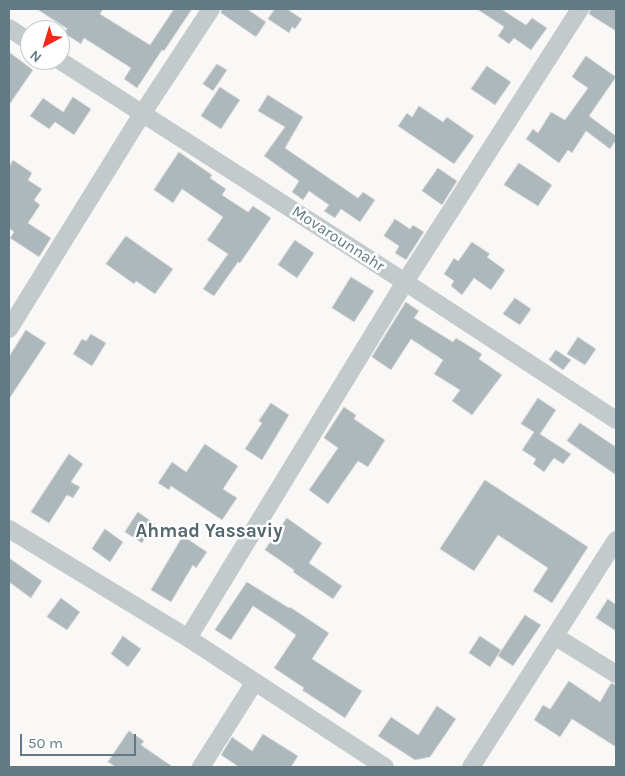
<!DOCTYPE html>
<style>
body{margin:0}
#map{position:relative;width:625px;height:776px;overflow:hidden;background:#f9f8f6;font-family:Karla,sans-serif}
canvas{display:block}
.frame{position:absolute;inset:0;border:10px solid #617a84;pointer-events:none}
.north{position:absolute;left:20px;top:20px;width:50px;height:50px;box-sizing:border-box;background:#fff;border:1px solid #c0cace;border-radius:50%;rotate:219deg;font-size:14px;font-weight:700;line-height:20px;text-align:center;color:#617a84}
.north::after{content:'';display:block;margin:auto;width:18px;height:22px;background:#f5281a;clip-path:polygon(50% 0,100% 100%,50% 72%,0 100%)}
.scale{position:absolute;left:20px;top:734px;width:116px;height:22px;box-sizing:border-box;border:2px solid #617a84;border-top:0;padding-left:6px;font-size:15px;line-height:18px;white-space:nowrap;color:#617a84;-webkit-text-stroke:4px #fff;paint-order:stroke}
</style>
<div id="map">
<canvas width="625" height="776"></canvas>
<div class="frame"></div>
<div class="north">N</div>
<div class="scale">50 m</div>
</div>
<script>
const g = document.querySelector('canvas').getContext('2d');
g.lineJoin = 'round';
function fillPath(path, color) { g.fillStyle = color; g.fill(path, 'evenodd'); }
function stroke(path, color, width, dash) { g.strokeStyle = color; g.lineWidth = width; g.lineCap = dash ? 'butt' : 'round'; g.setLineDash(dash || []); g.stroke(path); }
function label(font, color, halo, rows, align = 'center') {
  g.font = font + ' Karla,sans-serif'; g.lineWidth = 5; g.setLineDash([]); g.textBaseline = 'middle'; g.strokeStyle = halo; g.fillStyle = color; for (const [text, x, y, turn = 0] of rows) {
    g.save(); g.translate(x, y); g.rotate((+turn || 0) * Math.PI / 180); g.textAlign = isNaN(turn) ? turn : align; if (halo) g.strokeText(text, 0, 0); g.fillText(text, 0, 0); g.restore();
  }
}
const building = new Path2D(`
 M 37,9 L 103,9 L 100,14 L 150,45 L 174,9 L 192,9 L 164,51 L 162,50 L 137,88 L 124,79 L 131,68 L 84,38 L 81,44 L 64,33 L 67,29 Z
 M 222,9 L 247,9 L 266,22 L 256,37 L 221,13 Z
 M 275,9 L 287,9 L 302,19 L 295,29 L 292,27 L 289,33 L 268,19 Z
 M 477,9 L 501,9 L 526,25 L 532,18 L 547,28 L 531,50 L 514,38 L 509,44 L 498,36 L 504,27 Z
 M 591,9 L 616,9 L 616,31 L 589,14 Z
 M 9,52 L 33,70 L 9,105 Z
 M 586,56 L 616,77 L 589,116 L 616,136 L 616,140 L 610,149 L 586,131 L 572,153 L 568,150 L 559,163 L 526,139 L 533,129 L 538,133 L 551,112 L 565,120 L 588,88 L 572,77 Z
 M 217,64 L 227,70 L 213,91 L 203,84 Z
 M 487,66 L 511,82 L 495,105 L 471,89 Z
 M 220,87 L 240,100 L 221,129 L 201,116 Z
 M 268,95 L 303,117 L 285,148 L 358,198 L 363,192 L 375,200 L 360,222 L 341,209 L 335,218 L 324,211 L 329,205 L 309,191 L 303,200 L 292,192 L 299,181 L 264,156 L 285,127 L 258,111 Z
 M 73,97 L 91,109 L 74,135 L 55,122 L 49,129 L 30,116 L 43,98 L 63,112 Z
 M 419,106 L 443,122 L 447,117 L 474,136 L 454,164 L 398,126 L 407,113 L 412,117 Z
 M 179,152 L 212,175 L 210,178 L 226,189 L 222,195 L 248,212 L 253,206 L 271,218 L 240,263 L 238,262 L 214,296 L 203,289 L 228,254 L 207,240 L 223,217 L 182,189 L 173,203 L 154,190 Z
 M 13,160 L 32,173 L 28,180 L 42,189 L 34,200 L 40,205 L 28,223 L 51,238 L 39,257 L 10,238 L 14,232 L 9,228 L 9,168 Z
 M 519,163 L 552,185 L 538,206 L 504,185 Z
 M 438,168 L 457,181 L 442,205 L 422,191 Z
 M 395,219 L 410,229 L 413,225 L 424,232 L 406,260 L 395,253 L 399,246 L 384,236 Z
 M 126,236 L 173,269 L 155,294 L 136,281 L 134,284 L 106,264 Z
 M 295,240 L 314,253 L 297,278 L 278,265 Z
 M 472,242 L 490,254 L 487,257 L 505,270 L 491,290 L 474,278 L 462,295 L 451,286 L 454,281 L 444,274 L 454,258 L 458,261 Z
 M 351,277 L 374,291 L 354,322 L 332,308 Z
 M 515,298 L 531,309 L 520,325 L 503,314 Z
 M 406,302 L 419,311 L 414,318 L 453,342 L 456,338 L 482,354 L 479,359 L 502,375 L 472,415 L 452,401 L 460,390 L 434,374 L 443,360 L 411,339 L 391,370 L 372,357 Z
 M 26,330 L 46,343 L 9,399 L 9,357 Z
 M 91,334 L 106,343 L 92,366 L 73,354 L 82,339 L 86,341 Z
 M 578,337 L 596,349 L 585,365 L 567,354 Z
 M 556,350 L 571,360 L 563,370 L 549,360 Z
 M 538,398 L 556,410 L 540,434 L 571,454 L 563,464 L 554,458 L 544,472 L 533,464 L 536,459 L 522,450 L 534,432 L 521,424 Z
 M 271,403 L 289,415 L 262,460 L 245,449 L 262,423 L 259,421 Z
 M 344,407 L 356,415 L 354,419 L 385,440 L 368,467 L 358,461 L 328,504 L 309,490 L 338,448 L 324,438 Z
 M 580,423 L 616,447 L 616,475 L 567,441 Z
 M 205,444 L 238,466 L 223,489 L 237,498 L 222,520 L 171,486 L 169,490 L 158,483 L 172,462 L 186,472 Z
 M 69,454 L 83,464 L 71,482 L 80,487 L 73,498 L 67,495 L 49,523 L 31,512 Z
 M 485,480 L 588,547 L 552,603 L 533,591 L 548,568 L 498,535 L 474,571 L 440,549 Z
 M 138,512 L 155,524 L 142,543 L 125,532 Z
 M 287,518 L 322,543 L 309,563 L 342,586 L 333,599 L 293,572 L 294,570 L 265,550 Z
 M 105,529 L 123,542 L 110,562 L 92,549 Z
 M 183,536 L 207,552 L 196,568 L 193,565 L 171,602 L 151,590 Z
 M 9,558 L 42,581 L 31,598 L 9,582 Z
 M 247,582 L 289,608 L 290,607 L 329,633 L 312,659 L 362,691 L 345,718 L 302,690 L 304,688 L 274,668 L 296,635 L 279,623 L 253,606 L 231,640 L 215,630 Z
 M 61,598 L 80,612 L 67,630 L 47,617 Z
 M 608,599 L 616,605 L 616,631 L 596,618 Z
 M 525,615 L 541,625 L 513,666 L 498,656 Z
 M 123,636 L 141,649 L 128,667 L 111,654 Z
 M 480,636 L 501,650 L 490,667 L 469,653 Z
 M 569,681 L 600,702 L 611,683 L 616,685 L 616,747 L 572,719 L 560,737 L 534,720 L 543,705 L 550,709 Z
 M 437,706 L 456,719 L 430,757 L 415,760 L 378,736 L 391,717 L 418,735 Z
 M 129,731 L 144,741 L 141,745 L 173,767 L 116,767 L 108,762 Z
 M 263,734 L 298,756 L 291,767 L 239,767 L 221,755 L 232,737 L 252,751 Z`);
fillPath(building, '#acb8bc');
stroke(building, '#dbdad8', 1);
stroke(new Path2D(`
 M 9,28 L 30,42
 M 59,60 L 405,282 L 616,420
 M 9,329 L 142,114 L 211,9
 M 9,529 L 188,638 L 385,767
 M 556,637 L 616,674
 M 188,638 L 405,282 L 580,9
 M 201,767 L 254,683
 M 471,767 L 616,540`), '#c3cacc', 18);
label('16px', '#617a84', '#fff', [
 ["Movarounnahr",338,239,33]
]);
label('bold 19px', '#53676e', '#fff', [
 ["Ahmad Yassaviy",209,532]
]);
</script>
